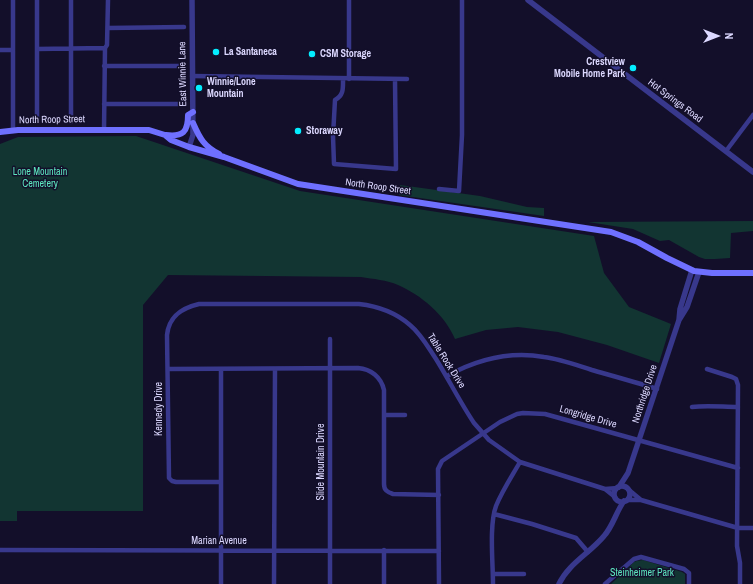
<!DOCTYPE html>
<style>
body{margin:0}
#map{position:relative;width:753px;height:584px;overflow:hidden;background:#130f2a;font-family:"Archivo Narrow",sans-serif}
canvas{display:block}
.north{position:absolute;left:697px;top:16px;width:40px;height:40px;-webkit-text-stroke:3px #130f2a;paint-order:stroke;rotate:90deg;font-size:11px;font-weight:700;line-height:16px;text-align:center;color:#dcd8ff}
.north::after{content:'';display:block;margin:auto;width:14px;height:18px;background:#dcd8ff;clip-path:polygon(50% 0,100% 100%,50% 72%,0 100%)}
</style>
<div id="map">
<canvas width="753" height="584"></canvas>
<div class="north">N</div>
</div>
<script>
const g = document.querySelector('canvas').getContext('2d');
g.lineJoin = 'round';
function fillPath(path, color) { g.fillStyle = color; g.fill(path, 'evenodd'); }
function stroke(path, color, width, dash) { g.strokeStyle = color; g.lineWidth = width; g.lineCap = dash ? 'butt' : 'round'; g.setLineDash(dash || []); g.stroke(path); }
function label(font, color, halo, rows, align = 'center') {
  g.font = font + ' "Archivo Narrow",sans-serif'; g.lineWidth = 3; g.setLineDash([]); g.textBaseline = 'middle'; g.strokeStyle = halo; g.fillStyle = color; for (const [text, x, y, turn = 0] of rows) {
    g.save(); g.translate(x, y); g.rotate((+turn || 0) * Math.PI / 180); g.textAlign = isNaN(turn) ? turn : align; if (halo) g.strokeText(text, 0, 0); g.fillText(text, 0, 0); g.restore();
  }
}
fillPath(new Path2D(`
 M 136,136 L 300,191 L 594,236 L 604,273 L 629,307 L 671,324 L 659,363 L 607,345 L 558,332 L 518,327 L 486,330 L 455,339 C 445,315 421,295 398,285 C 387,280 373,279 361,277 L 168,275 L 143,305 L 143,511 L 17,511 L 17,521 L 0,521 L 0,144 L 18,137 Z
 M 400,185 L 480,196 L 527,207 L 544,208 L 544,216 L 399,195 Z
 M 753,221 L 753,231 L 731,233 L 730,258 L 715,259 L 705,259 L 699,257 L 669,240 L 660,241 L 633,229 L 588,222 Z
 M 643,560 L 682,572 L 685,574 L 685,584 L 611,584 L 634,562 L 637,561 Z`), '#123532');
stroke(new Path2D(`
 M 37,0 L 37,121
 M 108,28 L 184,27
 M 37,49 L 105,48
 M 0,50 L 13,50
 M 104,66 L 183,66
 M 192,76 L 407,79
 M 343,79 C 343,88 344,95 335,100 L 333,136 L 334,164 L 396,169 L 395,80
 M 349,79 L 349,0
 M 104,104 L 183,104
 M 71,122 L 71,0
 M 104,130 L 105,48 L 107,45 L 108,0
 M 13,131 L 13,0
 M 726,151 L 753,115
 M 439,189 L 459,191 L 462,135 L 462,0
 M 168,369 L 358,368 C 371,369 381,377 384,390 L 384,484 C 384,490 387,492 393,494 L 439,495
 M 221,369 L 221,584
 M 707,369 L 732,377 L 736,379 L 738,385 L 737,546 L 740,563 L 740,584
 M 447,376 C 476,360 510,351 544,357 C 560,359 576,365 592,370 C 613,376 635,382 657,389
 M 692,407 C 707,405 723,407 738,407
 M 384,415 L 405,415
 M 220,482 L 176,482 L 172,481 L 169,478 L 167,335 C 169,316 182,308 199,304 L 359,304 C 377,306 395,312 410,325 C 421,334 428,347 436,359 C 449,380 460,402 474,423 L 489,440 L 520,462 L 605,489 L 615,497
 M 605,489 L 618,488
 M 629,490 L 641,500
 M 627,500 L 641,500 L 738,528 L 753,528
 M 494,514 L 532,524 L 576,538 L 588,552
 M 0,550 L 439,551
 M 493,574 L 524,574
 M 274,584 L 275,369
 M 330,584 L 330,339
 M 384,584 L 384,550
 M 439,584 L 438,469 L 442,461 L 500,422 L 517,414 L 523,413 L 545,414 L 738,468
 M 493,584 C 493,563 489,525 496,506 C 502,491 512,476 520,462
 M 605,584 L 634,559 L 641,557 L 684,569 L 689,573 L 689,584`), '#38388c', 4.5);
stroke(new Path2D(`
 M 528,0 L 753,172
 M 189,147 L 193,135 L 192,0
 M 679,320 L 687,307 L 699,272
 M614 494a8 8 0 1 1 16 0a8 8 0 1 1-16 0Z
 M 619,487 L 628,473 L 679,320 L 680,309 L 692,270
 M 559,584 C 568,564 590,553 604,536 C 613,526 616,512 624,501`), '#38388c', 5.5);
stroke(new Path2D(`
 M 193,123 C 200,139 204,146 219,154
 M 0,132 L 18,130 L 149,130 L 165,135 L 171,140 L 189,147 L 224,157 L 298,184 L 611,232 L 638,242 L 667,258 L 694,271 L 712,273 L 753,273
 M 166,135 C 183,137 188,132 188,115 L 193,112`), '#6f70ff', 6);
for (const [x, y, r, color] of [
 [216,52,4,"#04edff"],
 [312,54,4,"#04edff"],
 [633,68,4,"#04edff"],
 [199,88,4,"#04edff"],
 [298,131,4,"#04edff"]
]) { const dot = new Path2D(); dot.arc(x, y, r, 0, 2 * Math.PI); g.fillStyle = color; g.fill(dot); stroke(dot, '#130f2a', 1.5); }
label('bold 10px', '#dcd8ff', '#130f2a', [
 ["La Santaneca",224,52],
 ["CSM Storage",320,54],
 ["Crestview",625,62,"right"],
 ["Mobile Home Park",625,74,"right"],
 ["Winnie/Lone",207,82],
 ["Mountain",207,94],
 ["Storaway",306,131]
], 'left');
label('10px', '#dcd8ff', '#130f2a', [
 ["East Winnie Lane",183,74,-91],
 ["Hot Springs Road",675,101,37],
 ["North Roop Street",52,120,-1],
 ["North Roop Street",378,187,8],
 ["Table Rock Drive",446,361,58],
 ["Northridge Drive",645,394,-72],
 ["Kennedy Drive",159,409,-90],
 ["Longridge Drive",588,417,16],
 ["Slide Mountain Drive",321,462,-90],
 ["Marian Avenue",219,541]
]);
label('10px', '#5de7c0', '#130f2a', [
 ["Lone Mountain",40,172],
 ["Cemetery",40,184],
 ["Steinheimer Park",642,573]
]);
</script>
